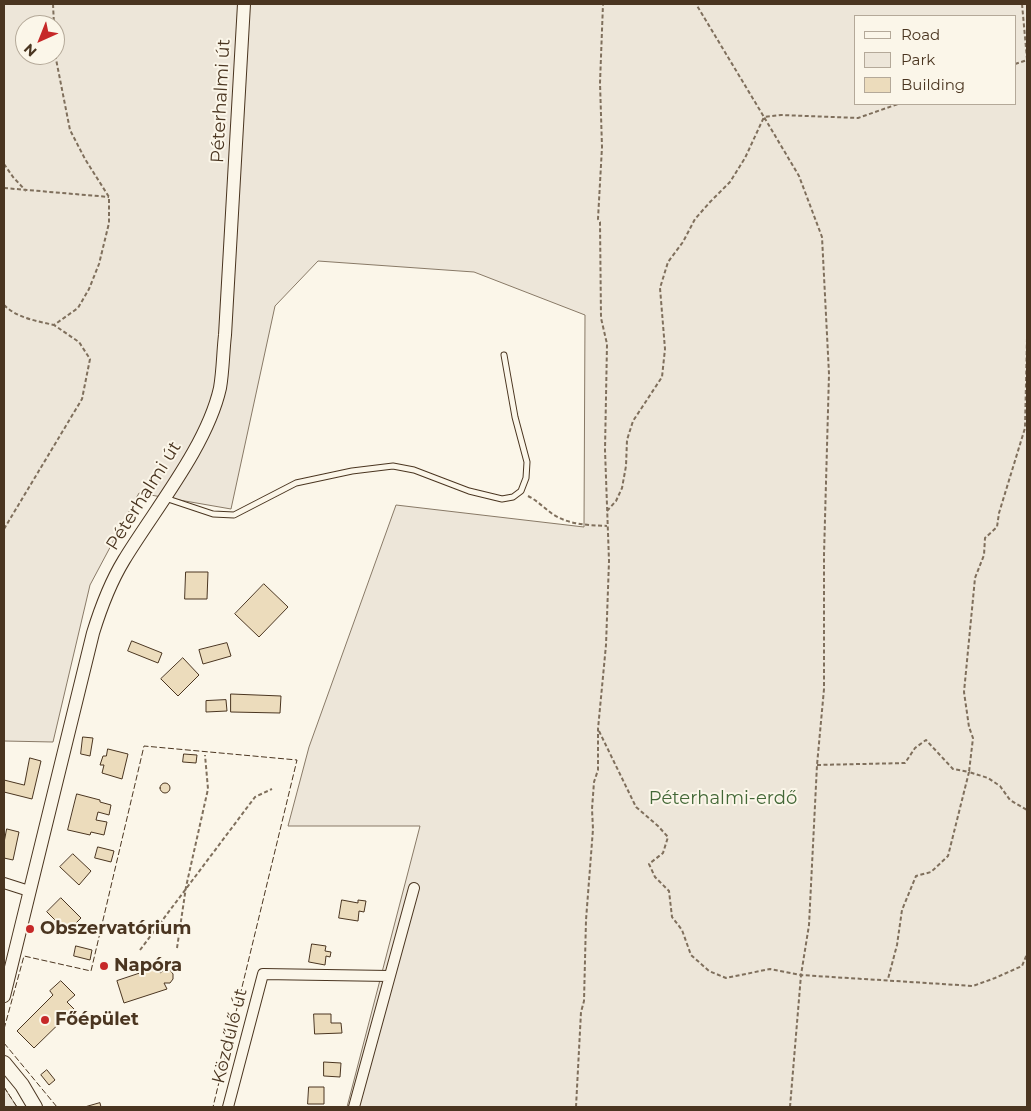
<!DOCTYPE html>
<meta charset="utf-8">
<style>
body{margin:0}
#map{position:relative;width:1031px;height:1111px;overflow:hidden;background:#fbf6e9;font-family:Montserrat,sans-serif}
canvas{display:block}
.frame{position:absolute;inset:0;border:5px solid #4a3520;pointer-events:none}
.legend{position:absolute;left:854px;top:15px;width:162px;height:90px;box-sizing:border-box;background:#fbf6e9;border:1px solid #b4a999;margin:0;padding:6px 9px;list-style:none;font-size:15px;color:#4a3520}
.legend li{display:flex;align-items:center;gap:10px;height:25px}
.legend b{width:25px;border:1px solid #b4a999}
.north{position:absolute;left:15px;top:15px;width:50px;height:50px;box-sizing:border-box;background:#fbf6e9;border:1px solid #b4a999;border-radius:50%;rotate:224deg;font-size:14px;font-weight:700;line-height:20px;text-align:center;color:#4a3520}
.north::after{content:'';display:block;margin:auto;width:18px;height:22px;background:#c62828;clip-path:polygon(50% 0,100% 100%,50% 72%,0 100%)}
</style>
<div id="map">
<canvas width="1031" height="1111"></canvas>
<div class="frame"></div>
<ul class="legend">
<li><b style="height:6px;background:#fbf6e9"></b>Road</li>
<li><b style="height:14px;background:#ede6d9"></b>Park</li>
<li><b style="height:14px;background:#ecdcbc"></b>Building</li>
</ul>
<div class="north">N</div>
</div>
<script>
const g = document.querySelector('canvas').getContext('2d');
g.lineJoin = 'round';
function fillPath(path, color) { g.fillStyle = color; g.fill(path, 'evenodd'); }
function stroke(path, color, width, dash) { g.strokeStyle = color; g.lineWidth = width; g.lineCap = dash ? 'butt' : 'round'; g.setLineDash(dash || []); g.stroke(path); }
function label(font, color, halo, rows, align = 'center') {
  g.font = font + ' Montserrat,sans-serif'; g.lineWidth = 4; g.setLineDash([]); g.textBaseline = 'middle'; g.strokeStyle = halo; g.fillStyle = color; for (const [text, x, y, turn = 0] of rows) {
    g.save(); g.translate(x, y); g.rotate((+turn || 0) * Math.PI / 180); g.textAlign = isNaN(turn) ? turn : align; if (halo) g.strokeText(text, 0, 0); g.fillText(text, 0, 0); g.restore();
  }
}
const green = new Path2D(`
 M 4,4 L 1027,4 L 1027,1107 L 347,1107 L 420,826 L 288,826 L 309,747 L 396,505 L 584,527 L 585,315 L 474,272 L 318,261 L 275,306 L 231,509 L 139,493 L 90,585 L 53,742 L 4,741 ZM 855,16 L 1015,16 L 1015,104 L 855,104 ZM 25,25 L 55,25 L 55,55 L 25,55 Z
 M 4,1087 L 17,1107 L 4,1107 Z`);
fillPath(green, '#ede6d9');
stroke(green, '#887966', 1);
const building = new Path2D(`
 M 186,572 L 208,572 L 207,599 L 185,599 Z
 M 264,584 L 288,607 L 259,637 L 235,614 Z
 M 132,641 L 162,653 L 158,663 L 128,651 Z
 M 227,643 L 231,656 L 203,664 L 199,650 Z
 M 183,658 L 199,675 L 178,696 L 161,679 Z
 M 231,694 L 281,696 L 280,713 L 231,712 Z
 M 226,700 L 227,711 L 206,712 L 206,701 Z
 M 83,737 L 93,738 L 90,756 L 81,754 Z
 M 108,749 L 128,754 L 122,779 L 102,773 L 104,765 L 100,765 L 103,756 L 106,756 Z
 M 184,754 L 197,755 L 196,763 L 183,762 Z
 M 30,758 L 41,761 L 32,799 L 4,792 L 4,780 L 24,785 Z
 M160 788a5 5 0 1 1 10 0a5 5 0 1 1-10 0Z
 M 77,794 L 100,800 L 100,802 L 111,805 L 109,815 L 98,812 L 96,820 L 107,822 L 104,835 L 91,832 L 90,835 L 68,830 Z
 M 7,829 L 19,832 L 13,860 L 4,858 L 4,843 Z
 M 98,847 L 114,851 L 111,862 L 95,858 Z
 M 73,854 L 91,871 L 79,885 L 60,867 Z
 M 61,898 L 81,918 L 67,932 L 47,912 Z
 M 342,900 L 358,903 L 358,900 L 366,901 L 364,912 L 359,911 L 358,921 L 339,918 Z
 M 312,944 L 326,946 L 325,951 L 331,952 L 330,957 L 326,956 L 325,965 L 309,962 Z
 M 76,946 L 92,950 L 90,960 L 74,956 Z
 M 159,967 L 160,973 L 164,970 L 170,970 L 173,974 L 173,979 L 170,983 L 164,983 L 167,989 L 124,1003 L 117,981 Z
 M 61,981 L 75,995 L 67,1002 L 74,1009 L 34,1048 L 17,1031 L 53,995 L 50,991 Z
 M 314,1014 L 331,1014 L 331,1023 L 341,1023 L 342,1033 L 315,1034 Z
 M 324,1062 L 341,1063 L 340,1077 L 324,1076 Z
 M 47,1070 L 55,1080 L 49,1085 L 41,1075 Z
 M 309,1087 L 324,1087 L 324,1104 L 308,1104 Z
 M 100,1103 L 101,1107 L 85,1107 Z`);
fillPath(building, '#ecdcbc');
stroke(building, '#4a3520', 1);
const service = new Path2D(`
 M 165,498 L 213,514 L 234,515 L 296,483 L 352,471 L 393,466 L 414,470 L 469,491 L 502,499 L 513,497 L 521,491 L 526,478 L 527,462 L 515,417 L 504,355`);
const minor = new Path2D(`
 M 4,883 L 29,891
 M 228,1107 L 263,974 L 389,976
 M 354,1107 L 414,888`);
const tertiary = new Path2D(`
 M 4,996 L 93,633 C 101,607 110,583 124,560 C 155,509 207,446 220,388 C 223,371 223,352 225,335 L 244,4`);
const secondary = new Path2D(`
 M 4,1063 L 22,1085 L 35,1107`);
stroke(service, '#4a3520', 7);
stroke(minor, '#4a3520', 12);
stroke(tertiary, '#4a3520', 14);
stroke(secondary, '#4a3520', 16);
stroke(new Path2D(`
 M 53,4 L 54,25
 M 1022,4 L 1027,59
 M 1015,64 L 1027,60
 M 4,164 L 13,177 L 26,191
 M 4,188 L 109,197
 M 4,305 C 17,318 37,321 54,325 L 78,308 L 89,289 L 99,264 L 109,223 L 109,197 L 85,159 L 70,130 L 55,54
 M 1027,338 L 1025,428 L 999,513 L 997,527 L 985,538 L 984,555 L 975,578 L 964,692 L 969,727 L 973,738 L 969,772 L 988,778 L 1000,786 L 1010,800 L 1027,810
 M 528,496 C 538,501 545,509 554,515 C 570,525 589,525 607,526
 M 607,511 L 616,501 L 622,488 L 626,466 L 627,440 L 633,421 L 662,377 L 665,349 L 660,288 L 668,262 L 683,242 L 695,219 L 710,202 L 730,182 L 745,158 L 764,117 L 696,4
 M 4,529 L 82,399 L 90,359 L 79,342 L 54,325
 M 599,731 L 636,807 L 658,826 L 668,837 L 663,853 L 649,864 L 655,877 L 669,891 L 672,917 L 682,930 L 691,955 L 709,971 L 726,978 L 770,969 L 801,975 L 973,986 L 995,978 L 1022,966 L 1027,954
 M 817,765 L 905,763 L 915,748 L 926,740 L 953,769 L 969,772 L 948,856 L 931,872 L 916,876 L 902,910 L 897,945 L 888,979
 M 177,948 L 186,887 L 208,789 L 205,755
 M 140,950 L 255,797 L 272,789
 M 576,1107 L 581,1012 L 584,1001 L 586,920 L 593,829 L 592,809 L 594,782 L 598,770 L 598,729 L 606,645 L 609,561 L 605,450 L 607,344 L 601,318 L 600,222 L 598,219 L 602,147 L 600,83 L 603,4
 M 790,1107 L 801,975 L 809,925 L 817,765 L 824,689 L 824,555 L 829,374 L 822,237 L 799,176 L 764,117 L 781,115 L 858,118 L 898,104`), '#7f6f5c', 2, [4, 2.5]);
stroke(service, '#fbf6e9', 5);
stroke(minor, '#fbf6e9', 10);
stroke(tertiary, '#fbf6e9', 12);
stroke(secondary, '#fbf6e9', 14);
stroke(new Path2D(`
 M 4,1029 L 24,956 L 91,971 L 144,746 L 297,760 L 213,1107
 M 4,1043 L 57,1107
 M 4,1087 L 17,1107`), '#4a3520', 1, [6, 2.5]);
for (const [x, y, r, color] of [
 [30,929,5,"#c62828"],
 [104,966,5,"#c62828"],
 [45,1020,5,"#c62828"]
]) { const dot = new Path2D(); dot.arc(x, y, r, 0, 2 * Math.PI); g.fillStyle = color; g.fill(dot); stroke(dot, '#fbf6e9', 2); }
label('18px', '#4a3520', '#fbf6e9', [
 ["Péterhalmi út",221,101,-87],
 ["Péterhalmi út",144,496,-58],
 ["Közdűlő út",230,1036,-76]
]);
label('18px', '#436837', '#fbf6e9', [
 ["Péterhalmi-erdő",723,799]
]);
label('bold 18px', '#4a3520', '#fbf6e9', [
 ["Obszervatórium",40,929],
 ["Napóra",114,966],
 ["Főépület",55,1020]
], 'left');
</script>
